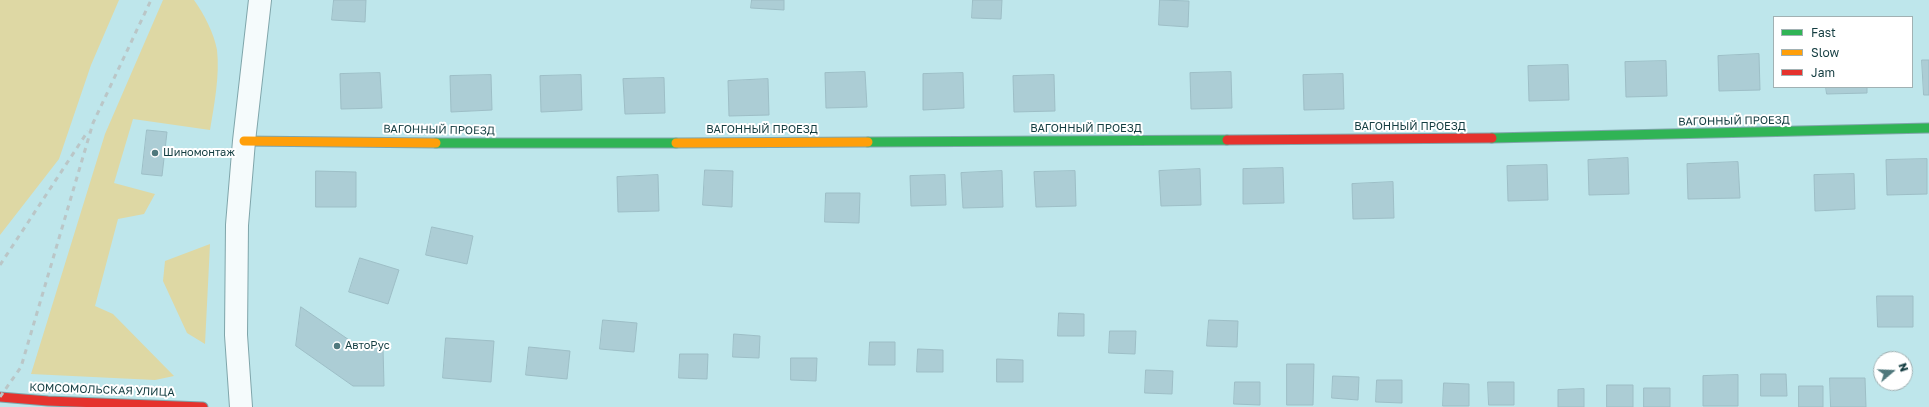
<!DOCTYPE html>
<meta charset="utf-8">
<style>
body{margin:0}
#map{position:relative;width:1929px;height:407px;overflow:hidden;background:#bee6eb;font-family:"Golos Text",sans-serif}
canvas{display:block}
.legend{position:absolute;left:1773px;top:16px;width:140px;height:72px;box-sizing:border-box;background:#fff;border:1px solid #a1b1b3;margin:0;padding:5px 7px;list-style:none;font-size:12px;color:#143d41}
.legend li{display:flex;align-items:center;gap:8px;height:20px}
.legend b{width:20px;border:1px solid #a1b1b3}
.north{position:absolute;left:1873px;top:351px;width:40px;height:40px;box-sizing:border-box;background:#fff;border:1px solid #a1b1b3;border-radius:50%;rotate:71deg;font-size:11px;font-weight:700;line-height:16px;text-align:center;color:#143d41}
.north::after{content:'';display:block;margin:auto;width:14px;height:18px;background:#50787c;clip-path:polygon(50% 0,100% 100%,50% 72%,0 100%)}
</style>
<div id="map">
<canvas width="1929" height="407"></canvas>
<ul class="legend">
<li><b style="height:5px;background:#30b455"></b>Fast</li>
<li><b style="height:5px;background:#ff9f0a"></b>Slow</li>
<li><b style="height:5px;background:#e5322d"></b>Jam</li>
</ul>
<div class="north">N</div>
</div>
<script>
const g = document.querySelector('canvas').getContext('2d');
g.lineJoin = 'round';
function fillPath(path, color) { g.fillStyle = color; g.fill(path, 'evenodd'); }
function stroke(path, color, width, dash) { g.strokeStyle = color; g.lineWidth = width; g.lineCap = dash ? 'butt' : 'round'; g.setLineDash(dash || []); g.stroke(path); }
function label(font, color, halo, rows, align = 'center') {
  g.font = font + ' "Golos Text",sans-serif'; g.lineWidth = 4; g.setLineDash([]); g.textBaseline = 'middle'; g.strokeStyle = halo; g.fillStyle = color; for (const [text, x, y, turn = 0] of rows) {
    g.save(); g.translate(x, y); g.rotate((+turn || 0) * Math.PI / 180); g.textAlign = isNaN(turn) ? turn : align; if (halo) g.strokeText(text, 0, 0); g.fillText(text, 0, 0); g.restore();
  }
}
fillPath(new Path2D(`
 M 0,0 L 119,0 L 91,65 L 59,159 L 0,235 Z
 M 163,0 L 194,0 C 204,14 214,33 217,50 C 220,75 214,106 210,130 L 133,119 L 114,183 L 155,194 L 144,214 L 118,219 L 95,306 L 113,314 L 174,376 L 155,380 L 31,374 L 105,134 Z
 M 210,244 L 205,344 L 187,333 L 163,281 L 165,261 Z`), '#ded8a4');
const building = new Path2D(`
 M 334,0 L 366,0 L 365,22 L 332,20 Z
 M 752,0 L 784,0 L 784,10 L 751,8 Z
 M 973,0 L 1002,0 L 1001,19 L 972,18 Z
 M 1160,0 L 1189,1 L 1188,27 L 1159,25 Z
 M 1759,54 L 1760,90 L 1719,91 L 1718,56 Z
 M 1922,60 L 1929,60 L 1929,95 L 1924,95 Z
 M 1666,61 L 1667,96 L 1626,97 L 1625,62 Z
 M 1568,65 L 1569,100 L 1529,101 L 1528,66 Z
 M 865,72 L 867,107 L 826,108 L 825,73 Z
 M 1231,72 L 1232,108 L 1191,109 L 1190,73 Z
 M 380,73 L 382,108 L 341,109 L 340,74 Z
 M 963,73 L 964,108 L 923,110 L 923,74 Z
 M 1343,74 L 1344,109 L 1304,110 L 1303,75 Z
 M 491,75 L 492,110 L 451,112 L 450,76 Z
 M 581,75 L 582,110 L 541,112 L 540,76 Z
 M 1054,75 L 1055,111 L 1014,112 L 1013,76 Z
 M 664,78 L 665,113 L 625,114 L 623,79 Z
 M 768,79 L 769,115 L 729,116 L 728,81 Z
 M 1826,87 L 1867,87 L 1867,93 L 1827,94 Z
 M 147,130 L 167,132 L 162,176 L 142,174 Z
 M 1628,158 L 1629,194 L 1589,195 L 1588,160 Z
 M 1927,159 L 1927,194 L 1887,195 L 1886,160 Z
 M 1738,162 L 1740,198 L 1688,199 L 1687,164 Z
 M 1547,165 L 1548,200 L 1508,201 L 1507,166 Z
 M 1283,168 L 1284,203 L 1243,204 L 1243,169 Z
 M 1200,169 L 1201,205 L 1161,206 L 1159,171 Z
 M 705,170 L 733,171 L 732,207 L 703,205 Z
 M 316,171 L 356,172 L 356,207 L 316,207 Z
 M 1002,171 L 1003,207 L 963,208 L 961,173 Z
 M 1075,171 L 1076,206 L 1036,207 L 1034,172 Z
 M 1854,174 L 1855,209 L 1815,211 L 1814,175 Z
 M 658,175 L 659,211 L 618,212 L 617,177 Z
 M 945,175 L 946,205 L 911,206 L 910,176 Z
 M 1393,182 L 1394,218 L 1353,219 L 1352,184 Z
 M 826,193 L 860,193 L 859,223 L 825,222 Z
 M 432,227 L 473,236 L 467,264 L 426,255 Z
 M 360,258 L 399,270 L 388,304 L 349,292 Z
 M 1877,296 L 1913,296 L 1913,327 L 1878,327 Z
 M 301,307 L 355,344 L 383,347 L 384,386 L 353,386 L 296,346 Z
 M 1059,313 L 1084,314 L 1084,336 L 1058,336 Z
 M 603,320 L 637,323 L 634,352 L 600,349 Z
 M 1209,320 L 1238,321 L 1237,347 L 1207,346 Z
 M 1110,331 L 1136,331 L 1135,354 L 1109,353 Z
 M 734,334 L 760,336 L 759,358 L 733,357 Z
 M 446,338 L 494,341 L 491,382 L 443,378 Z
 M 870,342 L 895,342 L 895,365 L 869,365 Z
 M 529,347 L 570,351 L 567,379 L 526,375 Z
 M 918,349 L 943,350 L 943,372 L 917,372 Z
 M 680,354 L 708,354 L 707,379 L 679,378 Z
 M 791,358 L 817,358 L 816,381 L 791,380 Z
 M 997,359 L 1023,360 L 1023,382 L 997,382 Z
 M 1287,364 L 1314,364 L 1313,405 L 1287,405 Z
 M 1146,370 L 1173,371 L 1172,394 L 1145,393 Z
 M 1761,374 L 1786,374 L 1787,396 L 1761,396 Z
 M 1738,375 L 1738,406 L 1703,406 L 1703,376 Z
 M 1333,376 L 1359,377 L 1358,400 L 1332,398 Z
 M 1830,378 L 1865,378 L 1866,407 L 1831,407 Z
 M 1377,380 L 1402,380 L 1402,403 L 1376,402 Z
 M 1235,382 L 1260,382 L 1260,405 L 1234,404 Z
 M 1488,382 L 1514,382 L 1514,405 L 1489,405 Z
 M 1444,383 L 1469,384 L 1469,406 L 1443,406 Z
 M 1607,385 L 1633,385 L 1633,407 L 1607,407 Z
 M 1799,386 L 1823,386 L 1823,407 L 1799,407 Z
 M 1644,388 L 1670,388 L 1670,407 L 1644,407 Z
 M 1584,389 L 1584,407 L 1558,407 L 1558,390 Z`);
fillPath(building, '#accdd5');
stroke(building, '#9dbec6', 1);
const street = new Path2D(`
 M 241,407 L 236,335 L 237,225 L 244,141 L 260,0`);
const fast = new Path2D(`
 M 1492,138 L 1929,128
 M 868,142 L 1227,140
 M 436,143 L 676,143`);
const slow = new Path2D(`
 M 244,141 L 436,143
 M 676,143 L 868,142`);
const jam = new Path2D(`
 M 1227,140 L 1492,138
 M 0,397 L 48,401 L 203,407`);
stroke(street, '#7fa5aa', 24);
stroke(fast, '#7fa5aa', 11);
stroke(slow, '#7fa5aa', 11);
stroke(jam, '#7fa5aa', 11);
stroke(street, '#f5fbfc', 22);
stroke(fast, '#30b455', 9);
stroke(slow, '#ff9f0a', 9);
stroke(jam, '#e5322d', 9);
stroke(new Path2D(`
 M 0,265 L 88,131
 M 0,397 L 21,367 L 93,123 L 151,0`), '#bac6c7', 3, [5, 5]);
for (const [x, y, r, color] of [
 [155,153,4,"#50787c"],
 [337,346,4,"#50787c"]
]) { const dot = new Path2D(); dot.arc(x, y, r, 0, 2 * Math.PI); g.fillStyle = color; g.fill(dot); stroke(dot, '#fff', 1.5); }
label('11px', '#143d41', '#fff', [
 ["ВАГОННЫЙ ПРОЕЗД",1734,121,-1],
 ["ВАГОННЫЙ ПРОЕЗД",1410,127],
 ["ВАГОННЫЙ ПРОЕЗД",1086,129],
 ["ВАГОННЫЙ ПРОЕЗД",439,130,1],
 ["ВАГОННЫЙ ПРОЕЗД",762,130],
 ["КОМСОМОЛЬСКАЯ УЛИЦА",102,390,2]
]);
label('11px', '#143d41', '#fff', [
 ["Шиномонтаж",163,153],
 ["АвтоРус",345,346]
], 'left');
</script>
